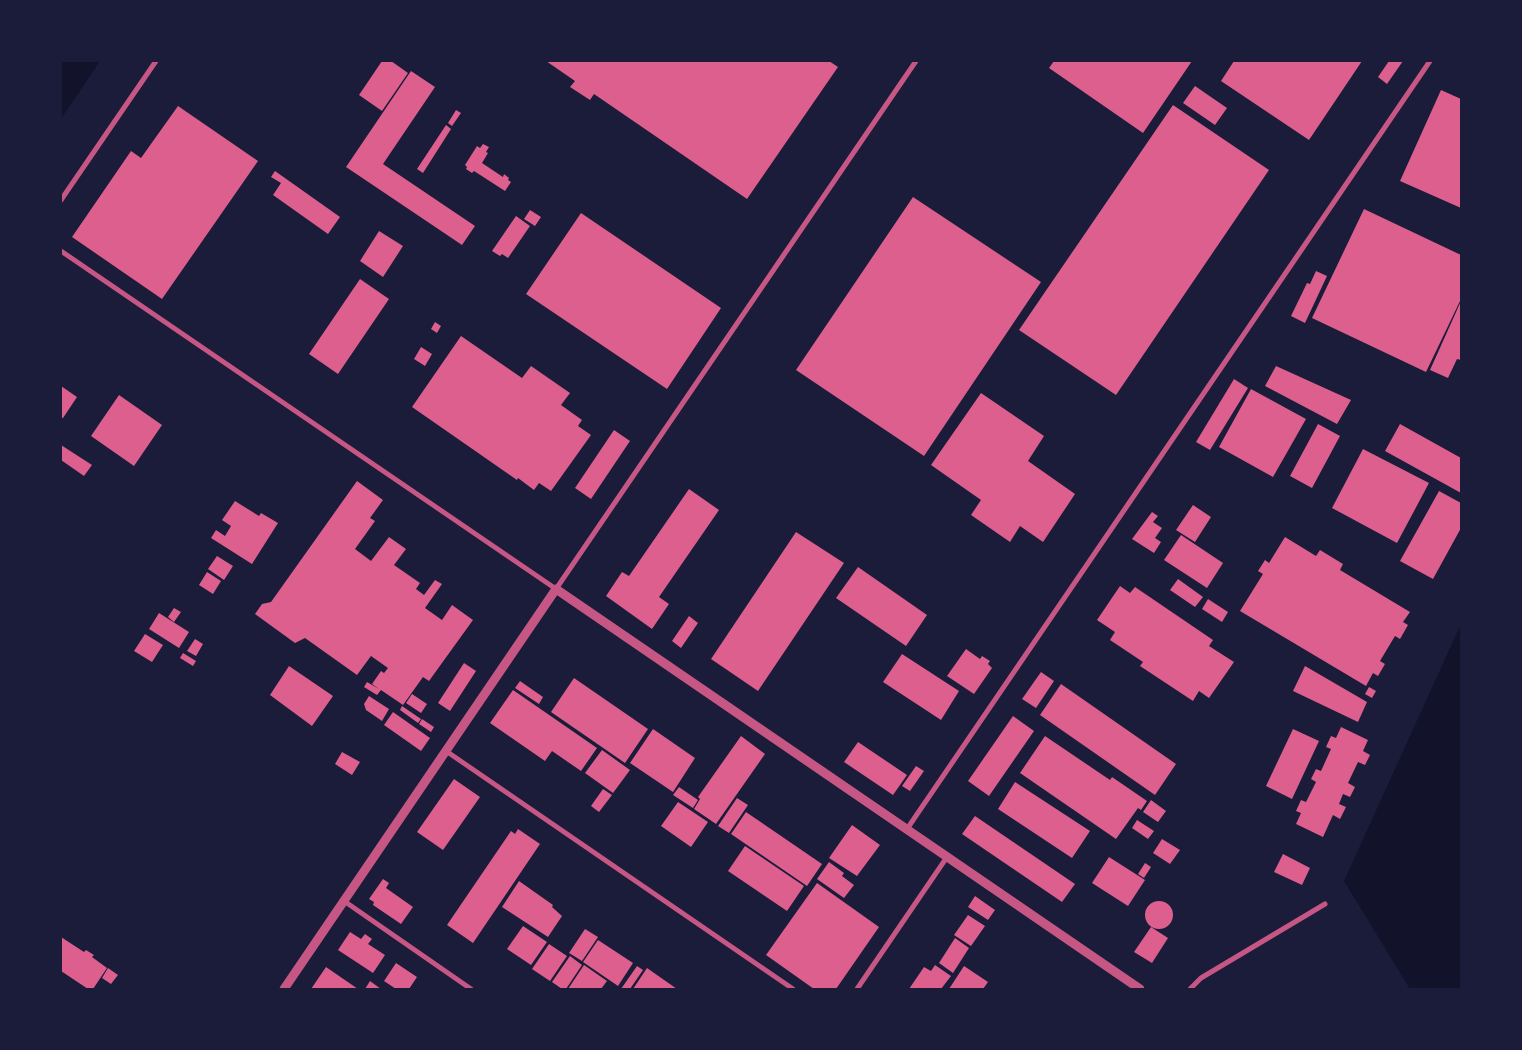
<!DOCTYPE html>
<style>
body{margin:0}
#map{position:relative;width:1522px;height:1050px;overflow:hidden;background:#1b1b3a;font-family:"Space Grotesk",sans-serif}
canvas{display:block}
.frame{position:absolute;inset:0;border:62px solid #1b1b3a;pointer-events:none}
</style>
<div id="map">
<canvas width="1522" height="1050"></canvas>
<div class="frame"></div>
</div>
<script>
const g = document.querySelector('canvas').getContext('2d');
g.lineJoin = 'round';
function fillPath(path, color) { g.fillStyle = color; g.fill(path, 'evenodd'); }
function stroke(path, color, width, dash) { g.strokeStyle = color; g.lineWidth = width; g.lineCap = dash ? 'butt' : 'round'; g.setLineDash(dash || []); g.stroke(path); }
fillPath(new Path2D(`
 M 61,61 L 100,61 L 61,119 Z
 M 1461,624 L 1461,989 L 1410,989 L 1344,881 Z`), '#12122b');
fillPath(new Path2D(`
 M 382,61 L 391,61 L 408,73 L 382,111 L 359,95 Z
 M 546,61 L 829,61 L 838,67 L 747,199 L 594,94 L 590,100 L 570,87 L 575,81 Z
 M 1054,61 L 1192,61 L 1143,133 L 1049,68 Z
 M 1234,61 L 1362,61 L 1309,140 L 1221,81 Z
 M 1389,61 L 1403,61 L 1387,84 L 1378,77 Z
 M 411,71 L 435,87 L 383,164 L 475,226 L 462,245 L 346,167 Z
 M 1195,86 L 1227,108 L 1215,125 L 1183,103 Z
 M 1441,90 L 1461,99 L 1461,208 L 1400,181 Z
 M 1173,105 L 1269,170 L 1116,395 L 1019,330 Z
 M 178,106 L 258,161 L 162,299 L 72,237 L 131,151 L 141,158 Z
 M 456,110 L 461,113 L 452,126 L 448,123 Z
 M 446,125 L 451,129 L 423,173 L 417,169 Z
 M 483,144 L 489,147 L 486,152 L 488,153 L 482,163 L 503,177 L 504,174 L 509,178 L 508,180 L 511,182 L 505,191 L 474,171 L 472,173 L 466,169 L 467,167 L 465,165 L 477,146 L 480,148 Z
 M 275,171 L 340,217 L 328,234 L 273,195 L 281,183 L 271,177 Z
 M 913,197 L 1041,282 L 924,456 L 796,370 Z
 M 1364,209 L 1461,255 L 1461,299 L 1426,372 L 1312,318 Z
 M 530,210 L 541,217 L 535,226 L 524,219 Z
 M 581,213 L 721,308 L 667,389 L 526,294 Z
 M 516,216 L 530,226 L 508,258 L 502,254 L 500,256 L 492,251 Z
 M 379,231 L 403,246 L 383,277 L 360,261 Z
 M 1316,271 L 1327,276 L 1305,323 L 1291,316 L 1307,283 L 1310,284 Z
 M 360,279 L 389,299 L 338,374 L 309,354 Z
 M 1461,301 L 1461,360 L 1457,359 L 1448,378 L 1430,370 Z
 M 435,322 L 441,326 L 437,333 L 431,329 Z
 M 461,336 L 522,378 L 531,366 L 570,393 L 561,405 L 582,420 L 578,426 L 591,435 L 551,491 L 539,483 L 534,490 L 518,478 L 517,480 L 412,407 Z
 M 421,347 L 432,354 L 425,366 L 414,359 Z
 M 1276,366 L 1351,400 L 1337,424 L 1265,386 Z
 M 1234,379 L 1248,388 L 1210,450 L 1196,442 Z
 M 61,386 L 77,397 L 63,418 L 61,418 Z
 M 1251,389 L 1306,419 L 1273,477 L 1219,447 Z
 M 981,393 L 1044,436 L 1028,461 L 1075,494 L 1043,542 L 1020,526 L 1010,542 L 971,515 L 981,500 L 931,465 Z
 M 119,395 L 162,425 L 134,466 L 91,436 Z
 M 1318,424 L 1340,436 L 1312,488 L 1290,476 Z
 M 1400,424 L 1461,458 L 1461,493 L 1385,451 Z
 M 614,430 L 630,441 L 591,499 L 575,488 Z
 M 61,445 L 92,465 L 84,476 L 61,460 Z
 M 1363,449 L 1429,483 L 1397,543 L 1332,508 Z
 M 357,481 L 383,500 L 370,518 L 375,521 L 355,549 L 371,561 L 389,537 L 406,549 L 394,565 L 420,583 L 416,589 L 424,595 L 435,580 L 442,584 L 425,608 L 442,620 L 452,605 L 473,620 L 429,681 L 423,677 L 403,705 L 381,690 L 377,695 L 364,687 L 367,682 L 379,689 L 372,684 L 381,671 L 397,682 L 384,673 L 388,668 L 371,656 L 357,675 L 305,638 L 295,643 L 255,614 L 262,604 L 271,602 Z
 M 689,489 L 719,510 L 659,597 L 669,604 L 652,629 L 606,596 L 622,572 L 629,576 Z
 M 1439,491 L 1461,503 L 1461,528 L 1433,579 L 1400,561 Z
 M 235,501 L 259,516 L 261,513 L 278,523 L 252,564 L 211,538 L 216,530 L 225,536 L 231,526 L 222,520 Z
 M 1193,505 L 1211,517 L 1195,542 L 1176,530 Z
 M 1152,512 L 1158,516 L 1153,522 L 1162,528 L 1155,538 L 1161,542 L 1154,553 L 1132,539 Z
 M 796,532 L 844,563 L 758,691 L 711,659 Z
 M 1181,535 L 1223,563 L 1207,588 L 1164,560 Z
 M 1285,537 L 1316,556 L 1320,550 L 1343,564 L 1340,570 L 1410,612 L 1403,622 L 1408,625 L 1400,639 L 1395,636 L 1380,661 L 1385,664 L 1378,676 L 1373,673 L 1366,686 L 1240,611 L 1263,574 L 1258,571 L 1265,560 L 1269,563 Z
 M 217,556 L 233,566 L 224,580 L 208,569 Z
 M 858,567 L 927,615 L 906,646 L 836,598 Z
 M 207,572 L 221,581 L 213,594 L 199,585 Z
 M 1178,579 L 1203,597 L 1195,607 L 1170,590 Z
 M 1120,586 L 1130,593 L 1135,587 L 1213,640 L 1209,646 L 1234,662 L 1209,698 L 1199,691 L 1193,701 L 1140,666 L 1143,662 L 1110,640 L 1115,632 L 1097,620 Z
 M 1208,599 L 1228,612 L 1222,622 L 1202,609 Z
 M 174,608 L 181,612 L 174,622 L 168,617 Z
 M 159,613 L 189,632 L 179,648 L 149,629 Z
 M 689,616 L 698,623 L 681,648 L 672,641 Z
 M 145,634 L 163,645 L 152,662 L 134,651 Z
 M 195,639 L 203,644 L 196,656 L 187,651 Z
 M 966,649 L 980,659 L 982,656 L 990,661 L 988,664 L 992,668 L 974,694 L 947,676 Z
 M 183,653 L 196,661 L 193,666 L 180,658 Z
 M 902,654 L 959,691 L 941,720 L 883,682 Z
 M 464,663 L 476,671 L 450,711 L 438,703 Z
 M 289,666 L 333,696 L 312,726 L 270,695 Z
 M 1305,666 L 1367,702 L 1358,722 L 1293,691 Z
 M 1041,672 L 1054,681 L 1036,708 L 1022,699 Z
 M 574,678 L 648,729 L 625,763 L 551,712 Z
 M 520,681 L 543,697 L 539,704 L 515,688 Z
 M 1061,684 L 1176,764 L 1155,795 L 1040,715 Z
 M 1369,687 L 1376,691 L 1372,698 L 1365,694 Z
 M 513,690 L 597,748 L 581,771 L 552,751 L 545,761 L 490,723 Z
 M 412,694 L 427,704 L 421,713 L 406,703 Z
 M 369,696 L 389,709 L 382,721 L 366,710 L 364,704 Z
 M 402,706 L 421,719 L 418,723 L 400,710 Z
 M 393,712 L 430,738 L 421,751 L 384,725 Z
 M 1013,716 L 1034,731 L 989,796 L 968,781 Z
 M 422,719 L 434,727 L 431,732 L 419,724 Z
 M 1341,727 L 1368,740 L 1363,751 L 1370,755 L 1365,765 L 1358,762 L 1348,783 L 1355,787 L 1350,797 L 1343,794 L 1339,804 L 1346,807 L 1340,819 L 1333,815 L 1323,837 L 1296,824 L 1301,813 L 1296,811 L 1301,800 L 1306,802 L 1316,782 L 1311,779 L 1316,769 L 1321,771 L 1331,749 L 1326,747 L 1331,736 L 1336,738 Z
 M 653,729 L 695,758 L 673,792 L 630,763 Z
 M 1293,729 L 1319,741 L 1292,799 L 1266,786 Z
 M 741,736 L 765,754 L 716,824 L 694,809 L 700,799 L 698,797 Z
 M 1045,736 L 1110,780 L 1112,777 L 1147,801 L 1141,810 L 1138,808 L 1116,839 L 1020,773 Z
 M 858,742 L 907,775 L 893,795 L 844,762 Z
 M 602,750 L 630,770 L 613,793 L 585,773 Z
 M 342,752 L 360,762 L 352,775 L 335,764 Z
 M 916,766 L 924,771 L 910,791 L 902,786 Z
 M 454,779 L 480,797 L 443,850 L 417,832 Z
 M 1015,782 L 1090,831 L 1072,858 L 998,809 Z
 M 679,787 L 698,800 L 693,808 L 673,795 Z
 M 603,789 L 612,795 L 599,812 L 591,806 Z
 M 737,798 L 748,805 L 729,833 L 718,826 Z
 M 1151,800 L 1166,811 L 1158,822 L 1143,812 Z
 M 678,802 L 708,822 L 691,847 L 661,826 Z
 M 746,812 L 822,864 L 807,886 L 731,834 Z
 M 975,816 L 1075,884 L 1062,902 L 962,834 Z
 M 1137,820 L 1154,831 L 1148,839 L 1132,828 Z
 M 852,825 L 880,845 L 857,876 L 829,858 Z
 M 518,829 L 540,844 L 473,943 L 447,925 L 511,831 L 515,834 Z
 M 1162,839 L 1180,850 L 1170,864 L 1153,853 Z
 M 745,846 L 804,886 L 787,911 L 728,871 Z
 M 1283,854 L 1310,868 L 1302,885 L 1274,872 Z
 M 1109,857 L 1145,880 L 1128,906 L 1092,883 Z
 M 829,862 L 844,873 L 842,876 L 854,885 L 844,898 L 817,879 Z
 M 1145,863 L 1151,867 L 1144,878 L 1138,874 Z
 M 383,879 L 389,883 L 386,888 L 413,907 L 401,924 L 373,905 L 374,902 L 369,899 Z
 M 519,881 L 553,905 L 552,907 L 562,916 L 548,937 L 502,907 Z
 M 817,883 L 879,927 L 836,989 L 814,989 L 766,955 Z
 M 975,896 L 995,910 L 988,920 L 968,907 Z
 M1145 915a14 14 0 1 1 28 0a14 14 0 1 1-28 0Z
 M 968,915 L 985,926 L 971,946 L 954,935 Z
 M 523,926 L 547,942 L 531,965 L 507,949 Z
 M 1151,927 L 1168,938 L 1152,963 L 1134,952 Z
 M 585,929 L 598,937 L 582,961 L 569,953 Z
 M 350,932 L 361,939 L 365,934 L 372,939 L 368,944 L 385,955 L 373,973 L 338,950 Z
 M 61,937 L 84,952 L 86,950 L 94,955 L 92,957 L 107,968 L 93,989 L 88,989 L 61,971 Z
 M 955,938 L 969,948 L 953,973 L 939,963 Z
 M 598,940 L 633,963 L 618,986 L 583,962 Z
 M 549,944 L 567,956 L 550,981 L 532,969 Z
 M 570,956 L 582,965 L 566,989 L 562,989 L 552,982 Z
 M 396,963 L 417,977 L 409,989 L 396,989 L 384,981 Z
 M 584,965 L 607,981 L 601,989 L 568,989 Z
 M 935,965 L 951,976 L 941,989 L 909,989 L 924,967 L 931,971 Z
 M 637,966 L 643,970 L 630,989 L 621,989 Z
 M 964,966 L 988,982 L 983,989 L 949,989 Z
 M 326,967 L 358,989 L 311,989 Z
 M 108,968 L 118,975 L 111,984 L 102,978 Z
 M 647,968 L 677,989 L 633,989 Z
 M 370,981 L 381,989 L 365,989 Z`), '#dd5f8e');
stroke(new Path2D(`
 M 61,200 L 156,61
 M 61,251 L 556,589 L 916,61
 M 446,751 L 793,989
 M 907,829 L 1430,61
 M 344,901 L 471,989
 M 857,989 L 947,857
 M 1190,989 L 1201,978 L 1325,904`), '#c65784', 5);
stroke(new Path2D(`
 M 284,989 L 556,589 L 1140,989`), '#c65784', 9);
</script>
